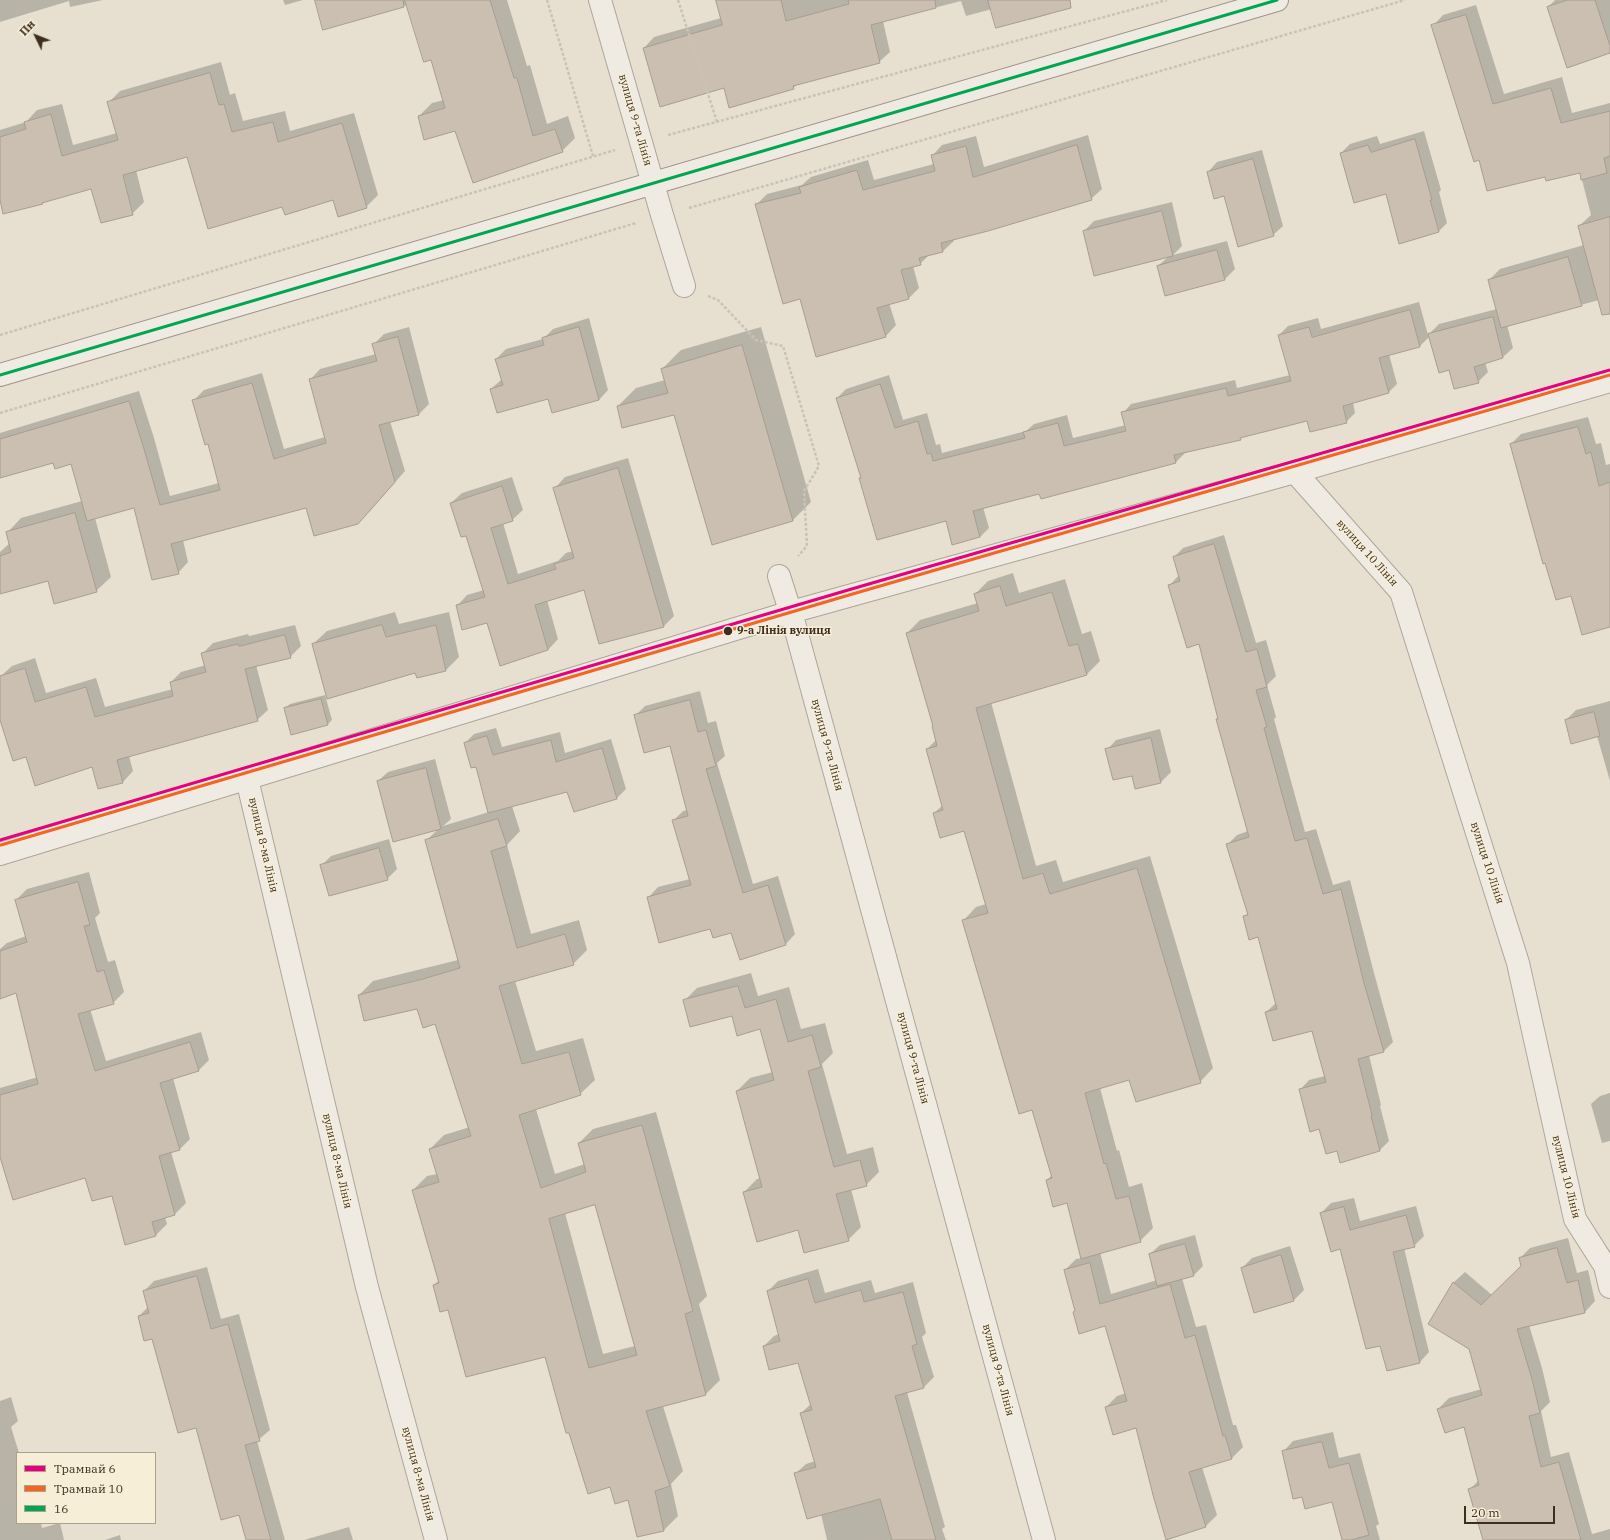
<!DOCTYPE html>
<meta charset="utf-8">
<style>
body{margin:0}
#map{position:relative;width:1610px;height:1540px;overflow:hidden;background:#e7e0d1;font-family:"IBM Plex Serif",serif}
canvas{display:block}
.legend{position:absolute;left:16px;top:1452px;width:140px;height:72px;box-sizing:border-box;background:#f7eed8;border:1px solid #ada18e;margin:0;padding:5px 7px;list-style:none;font-size:12px;color:#3d2e20}
.legend li{display:flex;align-items:center;gap:8px;height:20px}
.legend b{width:20px;border:1px solid #ada18e}
.north{position:absolute;left:16px;top:16px;width:40px;height:40px;-webkit-text-stroke:3px #f7eed8;paint-order:stroke;rotate:313deg;font-size:11px;font-weight:700;line-height:16px;text-align:center;color:#3d2e20}
.north::after{content:'';display:block;margin:auto;width:14px;height:18px;background:#3d2e20;clip-path:polygon(50% 0,100% 100%,50% 72%,0 100%)}
.scale{position:absolute;left:1464px;top:1506px;width:91px;height:18px;box-sizing:border-box;border:2px solid #3d2e20;border-top:0;padding-left:5px;font-size:12px;line-height:14px;white-space:nowrap;color:#3d2e20;-webkit-text-stroke:3px #f7eed8;paint-order:stroke}
</style>
<div id="map">
<canvas width="1610" height="1540"></canvas>
<ul class="legend">
<li><b style="height:5px;background:#e5007d"></b>Трамвай 6</li>
<li><b style="height:5px;background:#f26522"></b>Трамвай 10</li>
<li><b style="height:5px;background:#00a651"></b>16</li>
</ul>
<div class="north">Пн</div>
<div class="scale">20 m</div>
</div>
<script>
const g = document.querySelector('canvas').getContext('2d');
g.lineJoin = 'round';
function fillPath(path, color) { g.fillStyle = color; g.fill(path, 'evenodd'); }
function stroke(path, color, width, dash) { g.strokeStyle = color; g.lineWidth = width; g.lineCap = dash ? 'butt' : 'round'; g.setLineDash(dash || []); g.stroke(path); }
function label(font, color, halo, rows, align = 'center') {
  g.font = font + ' "IBM Plex Serif",serif'; g.lineWidth = 3; g.setLineDash([]); g.textBaseline = 'middle'; g.strokeStyle = halo; g.fillStyle = color; for (const [text, x, y, turn = 0] of rows) {
    g.save(); g.translate(x, y); g.rotate((+turn || 0) * Math.PI / 180); g.textAlign = isNaN(turn) ? turn : align; if (halo) g.strokeText(text, 0, 0); g.fillText(text, 0, 0); g.restore();
  }
}
fillPath(new Path2D(`
 M 0,0 L 103,0 L 70,7 L 69,1 L 0,22 Z
 M 283,0 L 303,0 L 285,5 Z
 M 316,0 L 507,0 L 527,66 L 530,65 L 547,124 L 568,116 L 575,138 L 562,151 L 456,130 L 419,116 L 432,103 L 444,100 L 432,59 L 407,5 L 324,29 Z
 M 716,0 L 1059,0 L 1060,3 L 1050,14 L 1029,20 L 1028,18 L 992,9 L 966,16 L 961,1 L 883,21 L 890,52 L 879,62 L 798,84 L 793,88 L 724,87 L 644,48 L 654,37 L 721,18 Z
 M 1555,0 L 1610,0 L 1610,44 L 1564,57 L 1548,7 Z
 M 1476,5 L 1504,94 L 1562,77 L 1572,113 L 1610,103 L 1610,297 L 1507,325 L 1513,348 L 1503,357 L 1485,362 L 1488,372 L 1478,382 L 1449,369 L 1430,336 L 1420,346 L 1389,354 L 1397,384 L 1388,393 L 1353,402 L 1355,413 L 1346,422 L 1308,420 L 1243,436 L 1240,439 L 1184,452 L 1185,453 L 1176,462 L 983,507 L 989,528 L 980,537 L 953,544 L 947,519 L 860,478 L 862,477 L 837,398 L 846,389 L 889,375 L 903,420 L 927,413 L 936,445 L 940,444 L 942,453 L 1026,431 L 1034,424 L 1067,415 L 1073,438 L 1126,425 L 1123,413 L 1131,404 L 1235,380 L 1237,388 L 1290,375 L 1279,335 L 1288,326 L 1318,318 L 1321,329 L 1419,302 L 1428,335 L 1439,324 L 1497,309 L 1489,280 L 1500,269 L 1584,245 L 1579,226 L 1591,215 L 1580,172 L 1546,175 L 1480,159 L 1433,26 L 1443,15 Z
 M 221,62 L 230,95 L 235,93 L 243,121 L 285,111 L 290,131 L 354,113 L 378,195 L 366,207 L 334,199 L 283,206 L 187,155 L 136,170 L 144,202 L 132,214 L 92,188 L 45,201 L 42,204 L 0,195 L 0,130 L 26,122 L 37,110 L 62,104 L 73,145 L 117,133 L 108,103 L 120,91 Z
 M 1424,131 L 1441,190 L 1439,192 L 1447,223 L 1438,232 L 1386,193 L 1341,153 L 1350,144 L 1377,136 L 1380,144 Z
 M 1088,135 L 1102,189 L 1091,199 L 953,239 L 954,241 L 943,251 L 929,255 L 920,264 L 913,266 L 919,288 L 908,299 L 889,303 L 896,325 L 886,336 L 801,297 L 756,205 L 767,194 L 802,185 L 811,177 L 868,160 L 874,180 L 934,164 L 932,156 L 942,145 L 976,136 L 984,167 Z
 M 1262,150 L 1283,226 L 1273,235 L 1208,172 L 1217,162 Z
 M 1172,202 L 1182,246 L 1173,255 L 1227,241 L 1235,269 L 1225,279 L 1166,295 L 1158,266 L 1168,257 L 1084,231 L 1094,221 Z
 M 589,318 L 608,390 L 599,400 L 491,389 L 502,379 L 496,359 L 506,349 L 543,339 L 553,329 Z
 M 409,327 L 429,404 L 419,414 L 390,421 L 405,471 L 369,512 L 306,507 L 183,540 L 188,562 L 178,573 L 134,507 L 95,518 L 111,577 L 96,591 L 48,579 L 0,578 L 0,552 L 10,543 L 7,533 L 21,518 L 82,501 L 72,463 L 54,461 L 0,477 L 0,433 L 139,391 L 154,438 L 170,496 L 219,483 L 209,443 L 194,400 L 204,390 L 262,373 L 284,449 L 325,437 L 310,380 L 320,369 L 376,354 L 374,344 L 384,334 Z
 M 761,327 L 811,502 L 793,520 L 713,544 L 675,413 L 618,406 L 636,388 L 665,380 L 662,369 L 681,350 Z
 M 1588,417 L 1596,444 L 1601,443 L 1606,465 L 1610,464 L 1610,626 L 1572,595 L 1511,444 L 1521,434 Z
 M 628,458 L 674,616 L 664,626 L 600,643 L 585,589 L 547,600 L 558,639 L 548,650 L 457,606 L 467,595 L 484,590 L 467,534 L 451,503 L 462,493 L 512,477 L 523,510 L 512,520 L 503,523 L 518,574 L 558,561 L 566,553 L 573,551 L 555,488 L 565,477 Z
 M 1224,535 L 1256,643 L 1266,640 L 1276,676 L 1267,685 L 1276,717 L 1274,719 L 1305,832 L 1316,829 L 1333,885 L 1350,880 L 1374,973 L 1393,1042 L 1384,1051 L 1369,1055 L 1381,1105 L 1380,1106 L 1389,1141 L 1380,1150 L 1341,1161 L 1338,1150 L 1320,1128 L 1300,1090 L 1309,1080 L 1325,1076 L 1312,1029 L 1266,1012 L 1276,1003 L 1258,936 L 1244,917 L 1248,913 L 1228,844 L 1237,835 L 1248,831 L 1217,719 L 1219,718 L 1200,643 L 1170,585 L 1179,575 L 1174,557 L 1183,548 Z
 M 1013,573 L 1019,593 L 1065,579 L 1082,634 L 1091,631 L 1100,661 L 1087,674 L 991,702 L 1036,866 L 1056,860 L 1063,882 L 1150,856 L 1213,1068 L 1200,1082 L 1130,1079 L 1100,1088 L 1117,1151 L 1119,1150 L 1129,1187 L 1142,1183 L 1153,1228 L 1140,1241 L 1100,1252 L 1111,1294 L 1157,1280 L 1150,1254 L 1160,1245 L 1195,1235 L 1203,1266 L 1193,1276 L 1182,1278 L 1196,1327 L 1206,1325 L 1233,1425 L 1236,1425 L 1243,1447 L 1232,1458 L 1202,1467 L 1217,1515 L 1206,1526 L 1167,1538 L 1137,1427 L 1106,1407 L 1117,1396 L 1126,1393 L 1106,1325 L 1076,1310 L 1065,1270 L 1076,1259 L 1082,1258 L 1067,1202 L 1047,1180 L 1052,1175 L 1032,1109 L 963,921 L 976,907 L 986,904 L 965,830 L 934,813 L 943,805 L 927,749 L 936,740 L 934,725 L 907,633 L 920,620 L 978,603 L 975,594 L 988,581 Z
 M 395,612 L 399,624 L 449,612 L 459,657 L 446,670 L 417,677 L 416,672 L 313,644 L 327,631 Z
 M 295,625 L 301,646 L 290,657 L 256,665 L 268,710 L 257,720 L 129,756 L 133,771 L 123,782 L 99,788 L 92,766 L 1,676 L 12,666 L 35,658 L 46,693 L 96,678 L 105,707 L 173,689 L 171,682 L 181,672 L 206,665 L 202,654 L 213,643 L 248,634 L 249,636 Z
 M 700,691 L 708,723 L 716,721 L 725,756 L 717,763 L 753,884 L 778,876 L 795,934 L 786,944 L 740,958 L 732,932 L 711,928 L 649,897 L 658,887 L 690,879 L 673,821 L 683,811 L 688,810 L 671,745 L 635,716 L 645,706 Z
 M 325,695 L 332,720 L 327,725 L 285,708 L 290,704 Z
 M 1610,701 L 1610,781 L 1597,736 L 1566,720 L 1576,710 Z
 M 496,728 L 502,747 L 560,732 L 565,753 L 611,739 L 626,789 L 617,798 L 574,811 L 568,791 L 512,806 L 520,831 L 507,845 L 531,934 L 579,920 L 587,950 L 573,964 L 515,981 L 536,1051 L 583,1038 L 595,1080 L 580,1094 L 536,1109 L 555,1174 L 585,1164 L 579,1143 L 593,1129 L 656,1112 L 707,1296 L 699,1304 L 720,1380 L 706,1394 L 663,1406 L 683,1471 L 671,1484 L 678,1516 L 664,1530 L 637,1536 L 628,1498 L 611,1486 L 546,1355 L 449,1309 L 434,1285 L 439,1280 L 413,1190 L 427,1176 L 437,1174 L 430,1149 L 444,1135 L 470,1127 L 436,1023 L 418,1008 L 359,995 L 373,981 L 458,960 L 426,841 L 438,829 L 378,781 L 388,772 L 435,759 L 451,819 L 443,826 L 489,812 L 476,766 L 465,743 L 474,734 ZM 596,1204 L 635,1346 L 603,1354 L 565,1213 Z
 M 1160,729 L 1171,772 L 1161,782 L 1136,788 L 1132,774 L 1107,750 L 1116,740 Z
 M 389,839 L 397,869 L 387,879 L 322,865 L 331,856 Z
 M 89,872 L 100,913 L 95,918 L 108,962 L 115,960 L 124,992 L 113,1003 L 90,1009 L 106,1061 L 201,1032 L 209,1060 L 198,1071 L 173,1078 L 190,1139 L 180,1149 L 171,1152 L 186,1203 L 175,1214 L 165,1217 L 167,1224 L 156,1235 L 126,1244 L 112,1195 L 86,1177 L 0,1153 L 0,1088 L 38,1077 L 17,992 L 0,965 L 0,949 L 7,943 L 26,936 L 16,900 L 27,889 Z
 M 751,973 L 758,996 L 789,987 L 801,1029 L 825,1023 L 833,1053 L 822,1064 L 847,1154 L 873,1147 L 879,1172 L 866,1185 L 851,1189 L 861,1227 L 848,1240 L 744,1192 L 757,1179 L 761,1178 L 737,1091 L 750,1078 L 773,1072 L 761,1027 L 733,1015 L 684,1001 L 697,988 Z
 M 1610,1093 L 1610,1141 L 1602,1143 L 1591,1104 L 1600,1096 Z
 M 1354,1198 L 1360,1221 L 1416,1206 L 1424,1236 L 1414,1246 L 1404,1248 L 1429,1352 L 1420,1362 L 1381,1344 L 1341,1248 L 1321,1213 L 1331,1203 Z
 M 1568,1238 L 1577,1273 L 1588,1270 L 1595,1301 L 1585,1312 L 1529,1325 L 1542,1368 L 1550,1402 L 1541,1411 L 1551,1457 L 1569,1452 L 1592,1534 L 1610,1529 L 1610,1540 L 1484,1540 L 1470,1489 L 1479,1480 L 1465,1426 L 1438,1409 L 1449,1398 L 1482,1389 L 1470,1348 L 1430,1323 L 1454,1282 L 1465,1272 L 1492,1295 L 1522,1266 L 1520,1258 L 1530,1248 Z
 M 1290,1246 L 1304,1290 L 1294,1300 L 1255,1312 L 1242,1268 L 1252,1258 Z
 M 207,1267 L 221,1319 L 239,1314 L 270,1430 L 257,1441 L 285,1540 L 247,1540 L 240,1514 L 153,1337 L 139,1316 L 148,1307 L 144,1291 L 154,1281 Z
 M 818,1269 L 825,1293 L 871,1280 L 875,1293 L 913,1282 L 926,1333 L 922,1337 L 934,1377 L 924,1387 L 907,1392 L 945,1527 L 942,1529 L 946,1540 L 827,1540 L 821,1514 L 795,1474 L 806,1464 L 815,1461 L 801,1413 L 811,1404 L 799,1361 L 764,1346 L 774,1336 L 779,1334 L 768,1291 L 778,1281 Z
 M 11,1397 L 18,1421 L 11,1427 L 19,1453 L 17,1453 L 17,1523 L 41,1523 L 42,1528 L 60,1523 L 64,1540 L 0,1540 L 0,1401 Z
 M 1333,1432 L 1339,1458 L 1360,1453 L 1379,1524 L 1376,1526 L 1380,1540 L 1344,1540 L 1333,1501 L 1303,1496 L 1283,1452 L 1293,1441 Z
 M 349,1527 L 353,1540 L 304,1540 Z
 M 120,1535 L 121,1540 L 105,1540 Z`), '#0003');
const building = new Path2D(`
 M 315,0 L 403,0 L 404,7 L 323,30 Z
 M 405,0 L 490,0 L 514,78 L 517,78 L 533,136 L 555,129 L 563,152 L 473,183 L 455,131 L 424,140 L 418,116 L 445,108 L 431,60 L 424,62 Z
 M 716,0 L 781,0 L 786,21 L 849,4 L 848,0 L 935,0 L 936,8 L 871,25 L 880,63 L 793,86 L 794,89 L 729,108 L 724,88 L 660,107 L 643,48 L 722,25 Z
 M 988,0 L 1070,0 L 1071,8 L 996,28 Z
 M 1568,0 L 1595,0 L 1610,46 L 1610,53 L 1567,68 L 1547,7 Z
 M 1466,15 L 1493,104 L 1551,88 L 1561,123 L 1610,111 L 1610,156 L 1604,158 L 1607,173 L 1581,180 L 1580,173 L 1546,181 L 1545,177 L 1487,191 L 1479,160 L 1474,162 L 1431,25 Z
 M 210,73 L 219,105 L 224,104 L 232,132 L 273,122 L 278,142 L 342,123 L 367,208 L 338,217 L 333,200 L 285,215 L 282,207 L 208,229 L 187,157 L 123,175 L 133,215 L 101,223 L 91,189 L 42,203 L 43,204 L 3,214 L 0,200 L 0,137 L 26,129 L 24,122 L 51,114 L 62,156 L 118,140 L 107,102 Z
 M 1415,139 L 1432,200 L 1430,200 L 1439,232 L 1399,244 L 1386,194 L 1354,203 L 1340,153 L 1368,145 L 1371,152 Z
 M 1077,145 L 1092,200 L 988,231 L 941,243 L 943,252 L 919,258 L 921,265 L 901,270 L 909,299 L 877,308 L 886,337 L 816,357 L 800,299 L 783,304 L 755,204 L 801,193 L 799,187 L 857,170 L 863,190 L 935,171 L 931,155 L 966,146 L 973,177 Z
 M 1253,159 L 1274,236 L 1238,247 L 1224,196 L 1214,199 L 1207,172 Z
 M 1162,211 L 1173,256 L 1094,276 L 1083,231 Z
 M 1610,217 L 1610,314 L 1602,315 L 1578,226 Z
 M 1217,250 L 1225,280 L 1165,296 L 1157,266 Z
 M 1568,257 L 1582,306 L 1501,328 L 1488,280 Z
 M 1410,310 L 1420,347 L 1379,358 L 1389,393 L 1343,406 L 1347,423 L 1310,432 L 1307,421 L 1240,438 L 1241,440 L 1174,455 L 1176,463 L 1041,499 L 1039,494 L 973,511 L 980,537 L 952,545 L 946,521 L 877,540 L 859,478 L 861,478 L 836,398 L 880,384 L 895,428 L 918,421 L 927,454 L 931,453 L 933,461 L 1025,438 L 1023,432 L 1058,423 L 1064,446 L 1126,431 L 1121,412 L 1226,388 L 1228,396 L 1291,381 L 1278,335 L 1309,327 L 1312,337 Z
 M 1493,317 L 1503,358 L 1474,367 L 1479,383 L 1454,389 L 1449,370 L 1439,373 L 1428,334 Z
 M 579,327 L 599,400 L 552,413 L 548,399 L 497,413 L 490,389 L 503,385 L 495,359 L 544,345 L 542,338 Z
 M 398,337 L 419,415 L 379,425 L 395,482 L 358,524 L 314,536 L 306,508 L 205,535 L 171,544 L 179,574 L 152,580 L 134,508 L 87,521 L 71,464 L 55,469 L 53,463 L 0,478 L 0,439 L 129,401 L 144,449 L 160,505 L 220,490 L 208,444 L 205,445 L 192,400 L 252,383 L 274,459 L 326,443 L 309,379 L 377,361 L 372,344 Z
 M 742,345 L 793,521 L 712,545 L 674,415 L 622,428 L 617,406 L 668,393 L 661,369 Z
 M 1578,427 L 1586,454 L 1591,452 L 1599,486 L 1610,482 L 1610,627 L 1582,635 L 1571,596 L 1556,600 L 1545,563 L 1543,564 L 1510,444 Z
 M 618,468 L 664,627 L 599,644 L 584,590 L 535,605 L 548,650 L 500,666 L 487,623 L 462,630 L 456,605 L 485,597 L 466,536 L 461,537 L 450,503 L 502,486 L 513,521 L 491,528 L 508,584 L 556,569 L 554,564 L 574,558 L 553,488 Z
 M 75,513 L 97,592 L 54,604 L 48,581 L 0,594 L 0,556 L 11,552 L 6,532 Z
 M 1214,544 L 1246,652 L 1257,649 L 1267,687 L 1256,690 L 1267,727 L 1264,728 L 1295,841 L 1307,838 L 1323,894 L 1341,889 L 1364,983 L 1384,1052 L 1358,1059 L 1372,1115 L 1371,1116 L 1380,1151 L 1340,1163 L 1337,1151 L 1326,1154 L 1319,1129 L 1310,1132 L 1299,1089 L 1326,1082 L 1312,1031 L 1273,1041 L 1265,1012 L 1277,1009 L 1258,937 L 1249,940 L 1243,916 L 1248,915 L 1226,844 L 1249,837 L 1216,719 L 1218,719 L 1199,644 L 1187,648 L 1168,585 L 1180,581 L 1173,557 Z
 M 1000,586 L 1006,606 L 1052,592 L 1069,646 L 1078,644 L 1087,675 L 976,708 L 1023,879 L 1043,873 L 1050,894 L 1137,868 L 1201,1083 L 1136,1102 L 1129,1080 L 1085,1093 L 1104,1164 L 1106,1163 L 1116,1199 L 1129,1196 L 1141,1242 L 1081,1259 L 1067,1203 L 1053,1207 L 1046,1180 L 1052,1178 L 1032,1110 L 1019,1114 L 962,920 L 988,913 L 964,831 L 940,838 L 933,813 L 943,810 L 926,749 L 937,746 L 932,726 L 933,726 L 906,633 L 979,611 L 974,594 Z
 M 382,625 L 386,637 L 436,625 L 446,671 L 417,678 L 415,673 L 327,699 L 312,644 Z
 M 285,635 L 291,658 L 245,669 L 258,721 L 117,760 L 123,783 L 98,789 L 92,767 L 35,786 L 26,757 L 13,761 L 0,720 L 0,676 L 25,668 L 35,702 L 86,687 L 95,717 L 173,696 L 170,682 L 206,672 L 201,653 L 238,644 L 239,646 Z
 M 321,699 L 328,725 L 291,735 L 284,708 Z
 M 690,700 L 698,732 L 706,730 L 716,766 L 706,769 L 743,893 L 768,885 L 786,945 L 740,960 L 731,933 L 713,938 L 710,929 L 659,943 L 647,897 L 691,885 L 672,820 L 688,816 L 670,746 L 644,753 L 634,715 Z
 M 1594,712 L 1600,736 L 1571,744 L 1565,720 Z
 M 487,736 L 493,755 L 551,740 L 556,762 L 602,748 L 617,799 L 574,812 L 567,792 L 488,813 L 476,767 L 471,768 L 464,743 Z
 M 1151,738 L 1161,783 L 1135,789 L 1132,776 L 1113,780 L 1105,749 Z
 M 426,768 L 441,829 L 393,842 L 377,781 Z
 M 498,819 L 507,846 L 491,851 L 517,948 L 565,934 L 574,965 L 499,986 L 522,1064 L 569,1052 L 581,1095 L 519,1115 L 541,1188 L 586,1172 L 578,1143 L 642,1125 L 693,1311 L 685,1314 L 706,1395 L 646,1411 L 670,1486 L 655,1491 L 664,1531 L 637,1537 L 628,1500 L 615,1504 L 610,1487 L 588,1494 L 569,1433 L 566,1433 L 545,1357 L 466,1377 L 448,1310 L 440,1312 L 433,1285 L 439,1283 L 412,1190 L 439,1182 L 429,1149 L 471,1136 L 435,1024 L 423,1028 L 417,1009 L 364,1021 L 358,995 L 423,979 L 460,968 L 425,840 ZM 595,1205 L 637,1355 L 589,1368 L 549,1219 Z
 M 379,848 L 388,880 L 329,896 L 320,865 Z
 M 78,882 L 90,925 L 84,926 L 97,972 L 104,970 L 114,1004 L 78,1014 L 95,1071 L 190,1042 L 199,1071 L 160,1083 L 180,1150 L 159,1156 L 175,1215 L 152,1222 L 156,1236 L 125,1245 L 112,1196 L 92,1201 L 85,1178 L 13,1200 L 0,1157 L 0,1095 L 38,1084 L 16,993 L 0,999 L 0,951 L 27,942 L 15,900 Z
 M 738,986 L 745,1008 L 776,999 L 788,1042 L 812,1035 L 821,1067 L 808,1071 L 834,1167 L 860,1160 L 867,1186 L 836,1194 L 849,1241 L 804,1253 L 798,1230 L 757,1242 L 743,1192 L 762,1187 L 736,1091 L 774,1080 L 760,1029 L 737,1036 L 732,1016 L 690,1027 L 683,1000 Z
 M 1344,1207 L 1350,1230 L 1406,1215 L 1415,1247 L 1393,1252 L 1420,1363 L 1387,1371 L 1380,1346 L 1366,1349 L 1340,1249 L 1331,1252 L 1320,1213 Z
 M 1185,1244 L 1194,1276 L 1157,1286 L 1149,1254 Z
 M 1557,1248 L 1567,1283 L 1578,1280 L 1585,1313 L 1517,1329 L 1532,1379 L 1540,1413 L 1529,1416 L 1541,1467 L 1559,1462 L 1581,1540 L 1483,1540 L 1468,1489 L 1479,1485 L 1464,1427 L 1445,1433 L 1437,1409 L 1482,1395 L 1469,1349 L 1428,1324 L 1453,1282 L 1481,1305 L 1521,1266 L 1519,1258 Z
 M 1281,1255 L 1294,1301 L 1254,1313 L 1241,1268 Z
 M 1090,1263 L 1100,1304 L 1170,1284 L 1185,1338 L 1195,1335 L 1223,1436 L 1225,1435 L 1232,1459 L 1189,1472 L 1206,1527 L 1166,1540 L 1153,1495 L 1136,1428 L 1113,1435 L 1105,1407 L 1127,1401 L 1105,1326 L 1079,1334 L 1073,1312 L 1075,1311 L 1064,1270 Z
 M 197,1276 L 211,1329 L 228,1324 L 260,1441 L 245,1445 L 271,1540 L 246,1540 L 239,1515 L 221,1520 L 196,1428 L 178,1433 L 152,1339 L 144,1341 L 138,1316 L 149,1313 L 143,1291 Z
 M 808,1279 L 815,1303 L 861,1290 L 864,1302 L 903,1292 L 917,1344 L 912,1346 L 924,1388 L 895,1396 L 936,1540 L 892,1540 L 880,1499 L 807,1519 L 794,1473 L 816,1467 L 800,1413 L 812,1410 L 798,1363 L 769,1370 L 763,1346 L 780,1341 L 767,1291 Z
 M 1322,1442 L 1329,1468 L 1349,1463 L 1369,1535 L 1351,1540 L 1342,1540 L 1332,1502 L 1305,1509 L 1302,1497 L 1293,1499 L 1282,1451 Z`);
fillPath(building, '#cbbfb2');
stroke(building, '#a89c90', 1);
const minor = new Path2D(`
 M 600,0 L 662,215 L 684,286
 M 1295,472 L 1401,592 L 1518,963 L 1575,1219 L 1605,1266 L 1610,1287
 M 779,576 L 794,623 L 1044,1540
 M 247,779 L 367,1287 L 436,1540
 M 0,854 L 791,612 L 1295,472 L 1610,381`);
const secondary = new Path2D(`
 M 0,375 L 1277,0`);
stroke(minor, '#ada599', 24);
stroke(secondary, '#9c958a', 24);
stroke(new Path2D(`
 M 547,0 L 593,156
 M 678,0 L 717,122
 M 668,135 L 1167,0
 M 689,208 L 1405,0
 M 708,296 L 718,300 L 756,340 L 783,346 L 819,466 L 804,491 L 807,546 L 798,556
 M 0,335 L 615,150
 M 0,413 L 636,223`), '#c8c2b9', 2.5, [3, 2]);
stroke(minor, '#efebe3', 22);
stroke(secondary, '#efebe3', 22);
stroke(new Path2D(`
 M 0,375 L 1277,0`), '#00a651', 3);
stroke(new Path2D(`
 M 0,840 L 855,588 L 1610,370`), '#e5007d', 3);
stroke(new Path2D(`
 M 1,845 L 856,593 L 1610,375`), '#f26522', 3);
for (const [x, y, r, color] of [
 [728,631,5,"#3d2e20"]
]) { const dot = new Path2D(); dot.arc(x, y, r, 0, 2 * Math.PI); g.fillStyle = color; g.fill(dot); stroke(dot, '#f7eed8', 1.5); }
label('11px', '#3d2e20', '#f7eed8', [
 ["вулиця 9-та Лінія",635,120,74],
 ["вулиця 10 Лінія",1367,553,48],
 ["вулиця 9-та Лінія",827,745,75],
 ["вулиця 8-ма Лінія",263,845,77],
 ["вулиця 10 Лінія",1487,863,72],
 ["вулиця 9-та Лінія",913,1058,75],
 ["вулиця 8-ма Лінія",337,1161,77],
 ["вулиця 10 Лінія",1566,1177,76],
 ["вулиця 9-та Лінія",998,1370,75],
 ["вулиця 8-ма Лінія",418,1474,75]
]);
label('bold 11px', '#3d2e20', '#f7eed8', [
 ["9-а Лінія вулиця",737,631]
], 'left');
</script>
